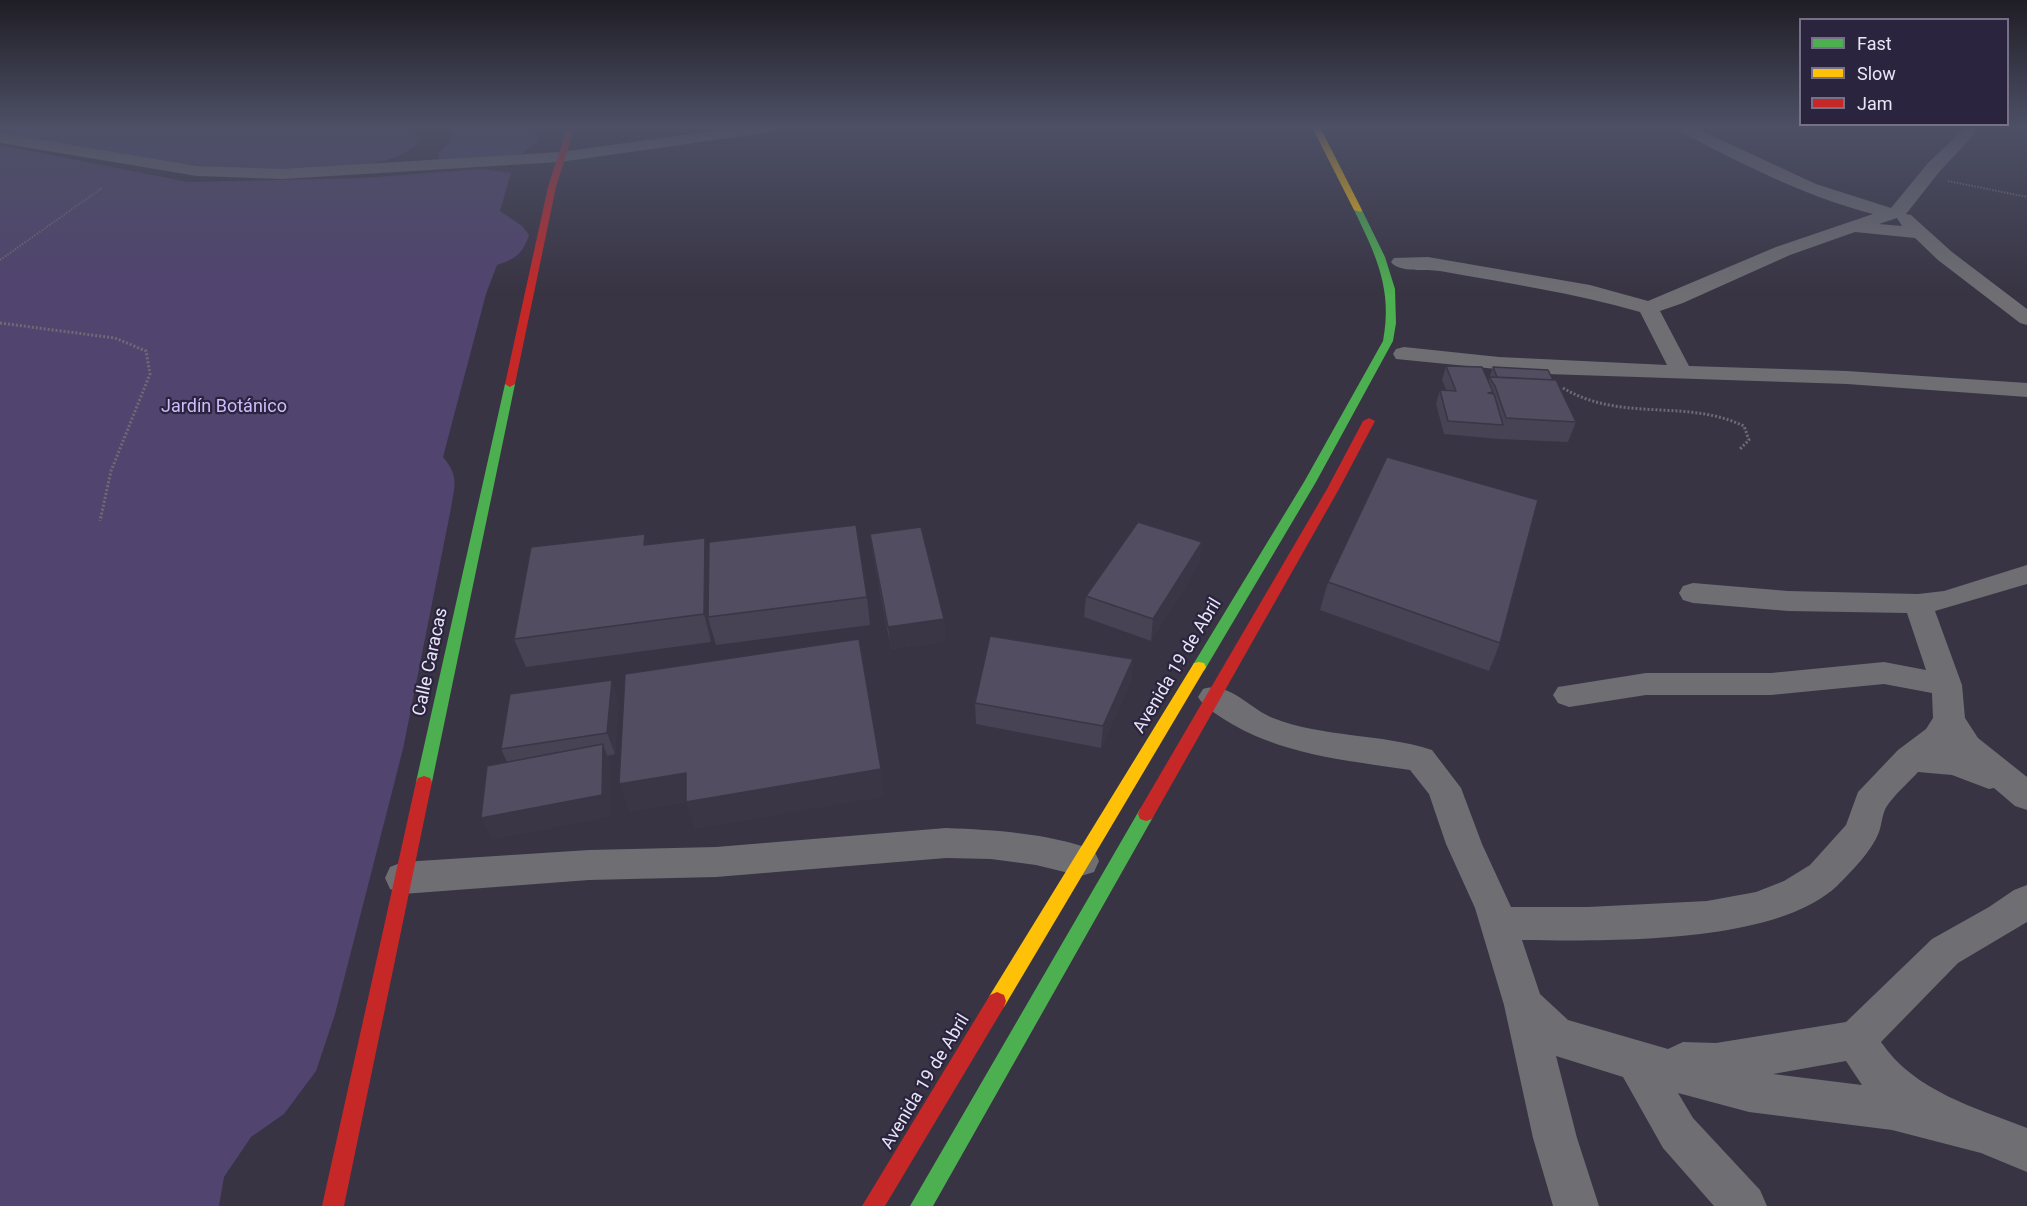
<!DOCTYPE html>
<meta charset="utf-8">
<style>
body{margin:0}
#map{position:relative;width:2027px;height:1206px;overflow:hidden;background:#383443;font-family:Roboto,sans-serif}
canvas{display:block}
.legend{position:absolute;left:1799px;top:18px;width:210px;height:108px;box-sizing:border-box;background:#2b243e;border:2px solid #777188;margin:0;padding:8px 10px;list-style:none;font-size:18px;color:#e9e5f7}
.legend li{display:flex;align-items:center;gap:12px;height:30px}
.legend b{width:30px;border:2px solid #777188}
</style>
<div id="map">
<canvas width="2027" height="1206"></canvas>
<ul class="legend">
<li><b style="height:8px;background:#4caf50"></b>Fast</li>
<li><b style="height:8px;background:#ffc107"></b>Slow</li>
<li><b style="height:8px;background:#c62828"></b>Jam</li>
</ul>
</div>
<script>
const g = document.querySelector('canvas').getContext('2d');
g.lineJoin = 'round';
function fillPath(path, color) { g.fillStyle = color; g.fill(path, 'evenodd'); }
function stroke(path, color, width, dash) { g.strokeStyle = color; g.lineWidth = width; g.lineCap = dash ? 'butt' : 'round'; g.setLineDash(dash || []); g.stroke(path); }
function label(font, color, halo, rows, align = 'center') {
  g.font = font + ' Roboto,sans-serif'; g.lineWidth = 4.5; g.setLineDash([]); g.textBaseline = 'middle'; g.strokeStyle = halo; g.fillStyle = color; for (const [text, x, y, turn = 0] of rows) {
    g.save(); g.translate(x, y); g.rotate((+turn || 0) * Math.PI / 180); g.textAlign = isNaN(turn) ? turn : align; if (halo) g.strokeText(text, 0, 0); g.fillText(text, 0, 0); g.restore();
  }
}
fillPath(new Path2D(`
 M 0,127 L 399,127 L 422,138 C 402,163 370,164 339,167 C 225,179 113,153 0,134 Z
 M 443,127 L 522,127 L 538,132 L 539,141 L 521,154 L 439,161 L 438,153 L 452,139 L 450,132 Z
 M 0,145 L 188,182 L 363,178 L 482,169 L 511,173 L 500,211 L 522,226 L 529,235 C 523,254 515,259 497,265 L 486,294 L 443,457 C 459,476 455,485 451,508 L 403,749 L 335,1014 L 316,1071 L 284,1114 L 251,1137 L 224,1177 L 219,1206 L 0,1206 Z`), '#51446f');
stroke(new Path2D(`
 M 1948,181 L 2027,197
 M 0,260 L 102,188`), '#6d6b73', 2, [1.5, 1.5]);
stroke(new Path2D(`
 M 0,323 L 115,338 L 146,351 L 150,374 L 111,471 L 100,521
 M 1563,388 C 1622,423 1685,398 1744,426 L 1749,440 L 1740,449`), '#6d6b73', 3, [2, 2]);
fillPath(new Path2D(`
 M 741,127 L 779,127 L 771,132 L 560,162 L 282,179 L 197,176 L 0,143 L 0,133 L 197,166 L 282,169 L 560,152 Z
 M 1675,127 L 1693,127 L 1816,184 L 1891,208 L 1928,163 L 1966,127 L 1981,127 L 1940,171 L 1906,214 L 1911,215 L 1952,252 L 2027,309 L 2027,325 L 2020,323 L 1938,260 L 1915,238 L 1855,232 L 1790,255 L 1683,303 L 1660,311 L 1689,366 L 1847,371 L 2027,383 L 2027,397 L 1847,384 L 1547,374 L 1396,359 L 1393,354 L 1396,349 L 1404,347 L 1499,357 L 1667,365 L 1640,312 C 1574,293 1507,283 1440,271 C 1427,269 1399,273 1391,262 L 1394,258 L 1428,257 L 1590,285 L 1648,301 L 1776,247 L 1873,214 C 1804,196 1740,163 1677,130 ZM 1897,218 L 1902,226 L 1879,224 Z
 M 2027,565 L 2027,584 L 1935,611 L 1962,685 L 1965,718 L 1978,738 L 2027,777 L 2027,810 L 2015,806 L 1994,788 L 1989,789 L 1952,775 L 1918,772 C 1908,783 1895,794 1887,806 C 1882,813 1882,824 1879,832 C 1872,851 1851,872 1837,886 C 1774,945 1605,941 1522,940 L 1540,994 L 1568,1020 L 1668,1049 L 1683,1042 L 1716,1043 L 1846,1022 L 1932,939 L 1989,907 L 2014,890 L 2027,885 L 2027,922 L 1958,963 L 1881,1042 C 1914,1091 1976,1108 2027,1128 L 2027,1172 L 1981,1153 L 1892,1130 L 1749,1112 L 1678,1093 L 1693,1118 L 1760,1190 L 1767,1206 L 1714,1206 L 1663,1148 L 1623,1077 L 1556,1056 L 1577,1138 L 1599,1206 L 1553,1206 L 1533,1138 L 1504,1005 L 1475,908 L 1446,844 L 1429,794 L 1410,770 C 1345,760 1279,755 1222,718 C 1212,711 1204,707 1198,697 L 1203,689 C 1230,681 1249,709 1273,718 C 1324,738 1380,733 1432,750 L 1461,788 L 1482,844 L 1511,907 L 1588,907 L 1707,901 L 1756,892 L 1784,881 L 1810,865 L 1846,825 L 1858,792 L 1898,750 L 1926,729 L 1933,718 L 1932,693 L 1884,684 L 1771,695 L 1646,695 L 1569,707 L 1558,703 L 1553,695 L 1558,687 L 1646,673 L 1771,673 L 1884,662 L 1926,670 L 1907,613 L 1788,611 L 1693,603 L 1683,600 L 1679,593 L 1683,586 L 1693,583 L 1788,591 L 1918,594 L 1944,591 ZM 1846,1061 L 1862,1085 L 1773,1074 Z
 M 946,828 C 996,830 1046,833 1094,850 L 1099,861 L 1094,872 L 1081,876 L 1036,865 L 991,859 L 946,858 L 716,877 L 589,880 L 403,894 L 390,889 L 385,878 L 390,867 L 403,862 L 589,850 L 716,847 Z`), '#6f6e73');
fillPath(new Path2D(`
 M 1355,208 L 1362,210 L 1385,257 L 1395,289 L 1396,323 L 1393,341 L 1316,482 L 1204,671 L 1194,671 L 1192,667 L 1194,663 L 1304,482 L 1383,341 C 1393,290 1376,255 1354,210 Z
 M 510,381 L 515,384 L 432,782 L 430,786 L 424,788 L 418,786 L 416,782 L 505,384 Z
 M 1146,807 L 1152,809 L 1154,814 L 1152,819 L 933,1206 L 910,1206 L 1140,809 Z`), '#4caf50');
fillPath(new Path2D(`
 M 1312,127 L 1320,127 L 1362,210 L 1361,212 L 1354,210 Z
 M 1199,662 L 1204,663 L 1206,667 L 1004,1007 L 997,1010 L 990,1007 L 988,1001 L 990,995 L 1194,663 Z`), '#ffc107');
fillPath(new Path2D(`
 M 567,127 L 575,127 L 556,187 L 515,384 L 510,387 L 505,384 L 548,187 Z
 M 1369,418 L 1375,421 L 1339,489 L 1152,819 L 1146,821 L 1140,819 L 1138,814 L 1140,809 L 1327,489 L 1363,421 Z
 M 424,776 L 430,778 L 432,782 L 344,1206 L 322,1206 L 416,782 L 418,778 Z
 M 997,992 L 1004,995 L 1006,1001 L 1004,1007 L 885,1206 L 862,1206 L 990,995 Z`), '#c62828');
fillPath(new Path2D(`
 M 1446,366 L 1488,381 L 1493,367 L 1553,380 L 1576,422 L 1568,442 L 1499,439 L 1444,434 L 1436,404 L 1440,390 L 1446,390 L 1442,380 Z
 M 870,534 L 944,619 L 945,641 L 891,649 L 873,555 Z
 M 1202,542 L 1199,563 L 1151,641 L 1084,617 L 1086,596 Z
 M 648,545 L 709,556 L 867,597 L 870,625 L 716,645 L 711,628 L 711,642 L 526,667 L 514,639 Z
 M 1328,582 L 1500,643 L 1489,671 L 1320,610 Z
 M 1133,659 L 1131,680 L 1101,748 L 976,724 L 975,703 Z
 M 619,702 L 615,754 L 607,756 L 611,766 L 611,816 L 492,839 L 507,762 L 501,749 Z`), '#474254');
fillPath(new Path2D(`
 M 645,534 L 653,561 L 644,545 Z
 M 705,538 L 711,566 L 708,617 L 711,628 L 711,642 L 704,614 Z
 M 1202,542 L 1199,563 L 1151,641 L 1153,619 Z
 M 944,619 L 945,641 L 891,649 L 888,627 Z
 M 1133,659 L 1131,680 L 1101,748 L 1103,726 Z
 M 612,680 L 619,702 L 615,754 L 607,733 Z
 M 603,744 L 611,766 L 611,816 L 492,839 L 481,818 Z
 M 881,769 L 884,797 L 695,829 L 686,803 L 630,812 L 619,784 L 686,773 Z`), '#3a3645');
const building = new Path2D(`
 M 1446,366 L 1482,367 L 1493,392 L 1488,393 L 1494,394 L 1503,425 L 1448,421 L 1440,390 L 1456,391 Z
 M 1493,367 L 1548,370 L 1553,380 L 1497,377 Z
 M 1489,377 L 1556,380 L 1576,422 L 1506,418 L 1495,386 Z
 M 1387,457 L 1538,500 L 1500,643 L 1328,582 Z
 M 1138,522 L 1202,542 L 1153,619 L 1086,596 Z
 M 856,525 L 867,597 L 708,617 L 709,542 Z
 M 921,527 L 944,619 L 888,627 L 870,534 Z
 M 645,534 L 644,545 L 705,538 L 704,614 L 514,639 L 531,547 Z
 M 990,636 L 1133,659 L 1103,726 L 975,703 Z
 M 859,639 L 881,769 L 686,802 L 686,773 L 619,784 L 625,674 Z
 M 612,680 L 607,733 L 501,749 L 510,694 Z
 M 603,744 L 602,795 L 481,818 L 487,766 Z`);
fillPath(building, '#534d62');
stroke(building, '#3a3645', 1.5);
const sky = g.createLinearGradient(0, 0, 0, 295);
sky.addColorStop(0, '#1f1d25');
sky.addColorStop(0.43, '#4d5066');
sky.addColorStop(1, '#4d506600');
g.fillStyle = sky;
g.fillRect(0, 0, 2027, 295);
label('18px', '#cdbcfa', '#2b243e', [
 ["Jardín Botánico",224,407]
]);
label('18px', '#e9e5f7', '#2b243e', [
 ["Calle Caracas",431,662,-78],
 ["Avenida 19 de Abril",1178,666,-59],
 ["Avenida 19 de Abril",926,1082,-59]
]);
</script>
